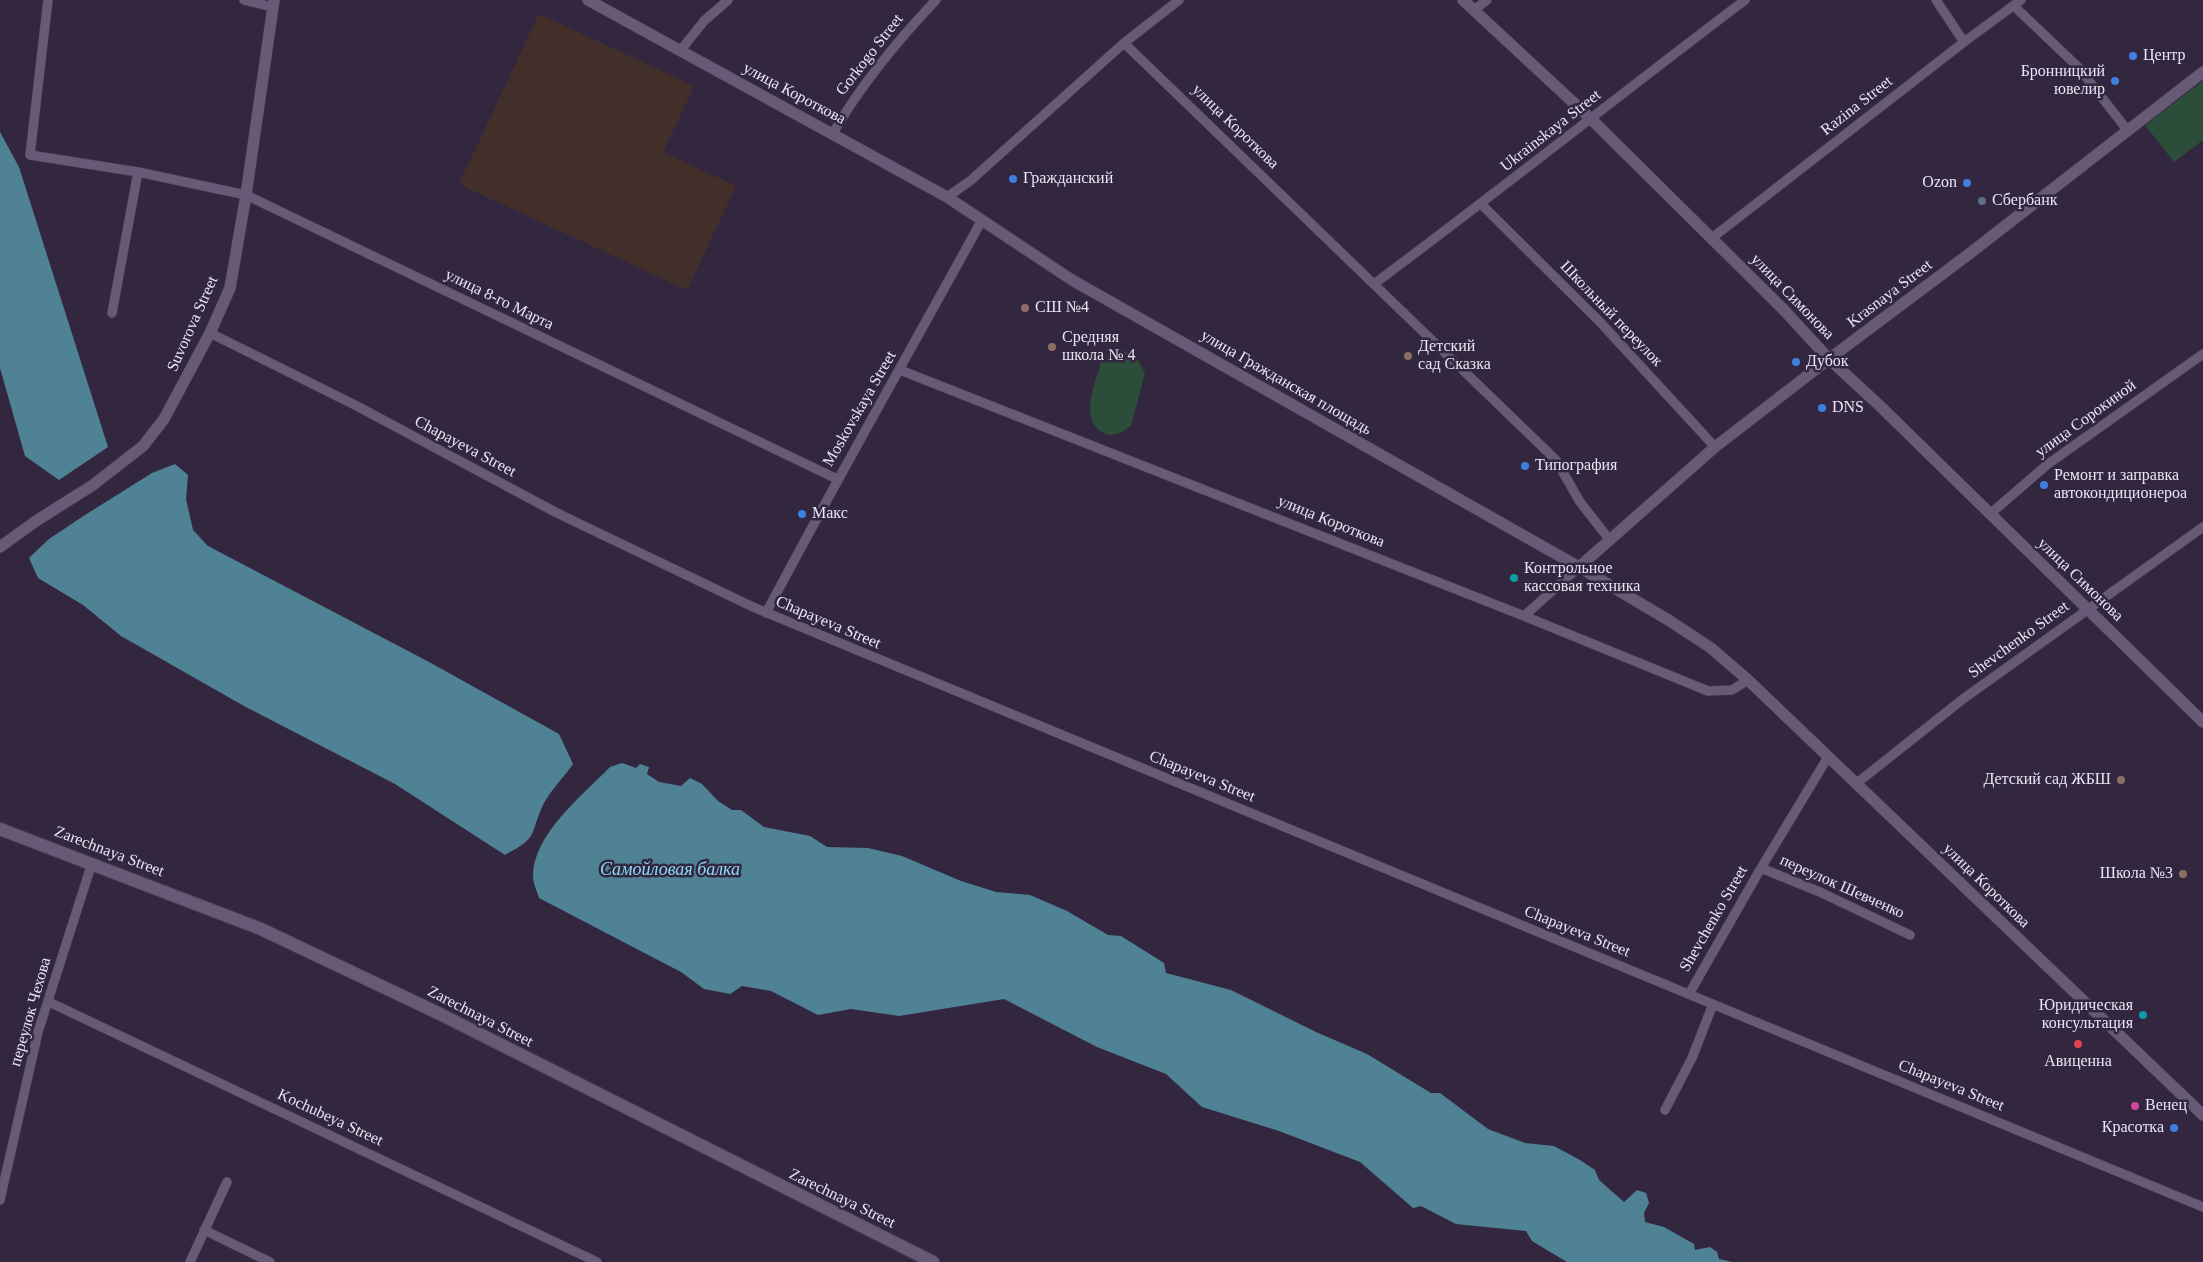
<!DOCTYPE html>
<meta charset="utf-8">
<style>
body{margin:0}
canvas{display:block;background:#332740}
</style>
<canvas width="2203" height="1262"></canvas>
<script>
const g = document.querySelector('canvas').getContext('2d');
g.lineJoin = 'round';
function fillPath(path, color) { g.fillStyle = color; g.fill(path, 'evenodd'); }
function stroke(path, color, width, dash) { g.strokeStyle = color; g.lineWidth = width; g.lineCap = dash ? 'butt' : 'round'; g.setLineDash(dash || []); g.stroke(path); }
function label(font, color, halo, rows, align = 'center') {
  g.font = font + ' "Times New Roman",serif'; g.lineWidth = 5; g.setLineDash([]); g.textBaseline = 'middle'; g.strokeStyle = halo; g.fillStyle = color; for (const [text, x, y, turn = 0] of rows) {
    g.save(); g.translate(x, y); g.rotate((+turn || 0) * Math.PI / 180); g.textAlign = isNaN(turn) ? turn : align; if (halo) g.strokeText(text, 0, 0); g.fillText(text, 0, 0); g.restore();
  }
}
fillPath(new Path2D(`
 M 539,14 L 694,86 L 663,152 L 736,186 L 687,290 L 459,184 Z`), '#432f2a');
fillPath(new Path2D(`
 M 2203,81 L 2203,140 L 2174,162 L 2145,125 Z
 M 1120,350 L 1135,355 L 1145,373 L 1131,426 C 1122,432 1112,439 1102,432 C 1078,417 1097,380 1102,359 Z`), '#2b4d39');
fillPath(new Path2D(`
 M 0,132 L 19,167 L 108,447 L 59,480 L 25,456 L 0,368 Z
 M 175,464 L 188,475 L 186,499 L 193,530 L 208,546 L 429,662 L 559,734 L 573,764 C 564,777 550,791 543,805 C 529,836 539,837 505,855 L 395,784 L 244,706 L 121,636 L 83,605 L 38,578 L 29,558 L 49,539 L 85,515 L 152,473 Z
 M 622,763 L 636,768 L 640,764 L 649,767 L 647,774 L 659,782 L 681,786 L 690,778 L 702,784 L 718,801 L 732,810 L 741,810 L 764,827 L 810,836 L 827,847 L 868,848 L 902,856 L 961,881 L 996,892 L 1030,895 L 1067,911 L 1108,935 L 1121,936 L 1164,963 L 1166,973 L 1231,990 L 1316,1032 L 1367,1054 L 1431,1093 L 1440,1093 L 1488,1129 L 1525,1143 L 1554,1146 L 1580,1160 L 1595,1170 L 1599,1180 L 1624,1202 L 1637,1190 L 1646,1193 L 1649,1203 L 1644,1213 L 1645,1222 L 1664,1227 L 1694,1244 L 1695,1250 L 1710,1247 L 1717,1252 L 1719,1259 L 1732,1262 L 1567,1262 L 1532,1241 L 1526,1231 L 1456,1224 L 1421,1206 L 1413,1208 L 1360,1162 L 1279,1131 L 1202,1107 L 1166,1074 L 1097,1047 L 1004,999 L 899,1016 L 851,1009 L 818,1015 L 771,991 L 742,986 L 730,994 L 704,989 L 681,972 L 539,898 C 537,891 533,883 533,876 C 533,834 583,795 610,767 Z`), '#4f8294');
const minor = new Path2D(`
 M 48,0 L 30,155 L 138,172 L 246,195 L 837,479
 M 244,0 L 272,7
 M 1936,0 L 1964,42
 M 2014,6 L 2079,68 L 2128,131
 M 1474,10 L 1487,0
 M 1124,43 L 1556,460 L 1580,502 L 1609,539
 M 680,51 L 704,21 L 728,0
 M 833,133 C 861,85 898,40 936,0
 M 947,197 L 970,181 L 1124,43 L 1179,0
 M 1482,205 L 1600,322 L 1715,447
 M 1712,238 L 1964,42 L 2021,0
 M 1374,284 C 1499,191 1621,94 1745,0
 M 112,313 L 138,172
 M 210,333 L 355,405 L 557,513 L 753,607 L 2203,1207
 M 900,370 L 1524,616 L 1708,691 L 1732,690 L 1748,680
 M 1990,514 L 2048,464 L 2203,354
 M 766,613 C 836,481 910,351 982,220
 M 1524,616 L 1579,567
 M 1857,783 L 1963,699 L 2203,527
 M 1761,868 L 1820,892 L 1910,935
 M 1689,994 L 1761,868 L 1828,757
 M 49,1002 L 597,1262
 M 1665,1110 L 1692,1058 L 1713,1004
 M 0,1200 L 38,1032 L 92,863
 M 204,1230 L 270,1262
 M 190,1262 L 227,1182`);
const tertiary = new Path2D(`
 M 588,0 L 947,197 L 1072,280 L 1579,567 L 1670,621 L 1711,648 L 1748,680 L 2203,1115
 M 1463,0 L 1590,118 L 1783,309 L 1829,359 L 1880,406 L 2203,722
 M 0,547 L 36,521 L 93,485 L 143,446 L 164,419 L 210,333 L 230,288 L 246,195 L 274,0
 M 1579,567 L 1715,447 L 1829,359 L 1969,254 L 2203,72`);
const secondary = new Path2D(`
 M 0,829 L 261,929 L 440,1014 L 933,1262`);
stroke(minor, '#4d4257', 10);
stroke(tertiary, '#4d4257', 12);
stroke(secondary, '#4d4257', 14);
stroke(minor, '#675a76', 9);
stroke(tertiary, '#675a76', 11);
stroke(secondary, '#675a76', 12);
for (const [x, y, r, color] of [
 [2133,56,5,"#3f7fe0"],
 [2115,81,5,"#3f7fe0"],
 [1013,179,5,"#3f7fe0"],
 [1967,183,5,"#3f7fe0"],
 [1982,201,5,"#5c6f8a"],
 [1025,308,5,"#8d6e63"],
 [1052,347,5,"#8d6e63"],
 [1408,356,5,"#8d6e63"],
 [1796,362,5,"#3f7fe0"],
 [1822,408,5,"#3f7fe0"],
 [1525,466,5,"#3f7fe0"],
 [2044,485,5,"#3f7fe0"],
 [802,514,5,"#3f7fe0"],
 [1514,578,5,"#0f9aa8"],
 [2121,780,5,"#8d6e63"],
 [2183,874,5,"#8d6e63"],
 [2143,1015,5,"#0f9aa8"],
 [2078,1044,5,"#e0444e"],
 [2135,1106,5,"#d1479c"],
 [2174,1128,5,"#3f7fe0"]
]) { const dot = new Path2D(); dot.arc(x, y, r, 0, 2 * Math.PI); g.fillStyle = color; g.fill(dot); stroke(dot, '#332740', 2); }
label('16px', '#ebe4f4', '#332740', [
 ["Gorkogo Street",870,55,-52],
 ["улица Короткова",794,94,28],
 ["Razina Street",1857,106,-38],
 ["улица Короткова",1235,127,44],
 ["Ukrainskaya Street",1551,131,-38],
 ["Krasnaya Street",1890,294,-37],
 ["улица Симонова",1792,297,46],
 ["улица 8-го Марта",499,300,26],
 ["Школьный переулок",1611,314,46],
 ["Suvorova Street",193,324,-66],
 ["улица Гражданская площадь",1286,383,30],
 ["Moskovskaya Street",860,409,-60],
 ["улица Сорокиной",2086,419,-36],
 ["Chapayeva Street",465,447,28],
 ["улица Короткова",1331,522,22],
 ["улица Симонова",2080,580,44],
 ["Chapayeva Street",828,623,23],
 ["Shevchenko Street",2019,640,-36],
 ["Chapayeva Street",1202,777,22],
 ["Zarechnaya Street",109,852,21],
 ["улица Короткова",1986,886,44],
 ["переулок Шевченко",1842,887,24],
 ["Shevchenko Street",1714,919,-60],
 ["Chapayeva Street",1577,932,22],
 ["переулок Чехова",31,1012,-74],
 ["Zarechnaya Street",480,1017,27],
 ["Chapayeva Street",1951,1086,22],
 ["Kochubeya Street",330,1118,25],
 ["Zarechnaya Street",842,1199,26]
]);
label('16px', '#ebe4f4', '#332740', [
 ["Центр",2143,56],
 ["Бронницкий",2105,72,"right"],
 ["ювелир",2105,90,"right"],
 ["Гражданский",1023,179],
 ["Ozon",1957,183,"right"],
 ["Сбербанк",1992,201],
 ["СШ №4",1035,308],
 ["Средняя",1062,338],
 ["школа № 4",1062,356],
 ["Детский",1418,347],
 ["сад Сказка",1418,365],
 ["Дубок",1806,362],
 ["DNS",1832,408],
 ["Типография",1535,466],
 ["Ремонт и заправка",2054,476],
 ["автокондиционероа",2054,494],
 ["Макс",812,514],
 ["Контрольное",1524,569],
 ["кассовая техника",1524,587],
 ["Детский сад ЖБШ",2111,780,"right"],
 ["Школа №3",2173,874,"right"],
 ["Юридическая",2133,1006,"right"],
 ["консультация",2133,1024,"right"],
 ["Авиценна",2078,1062,"center"],
 ["Венец",2145,1106],
 ["Красотка",2164,1128,"right"]
], 'left');
label('italic 18px', '#89ddfa', '#332740', [
 ["Самойловая балка",670,870]
]);
</script>
